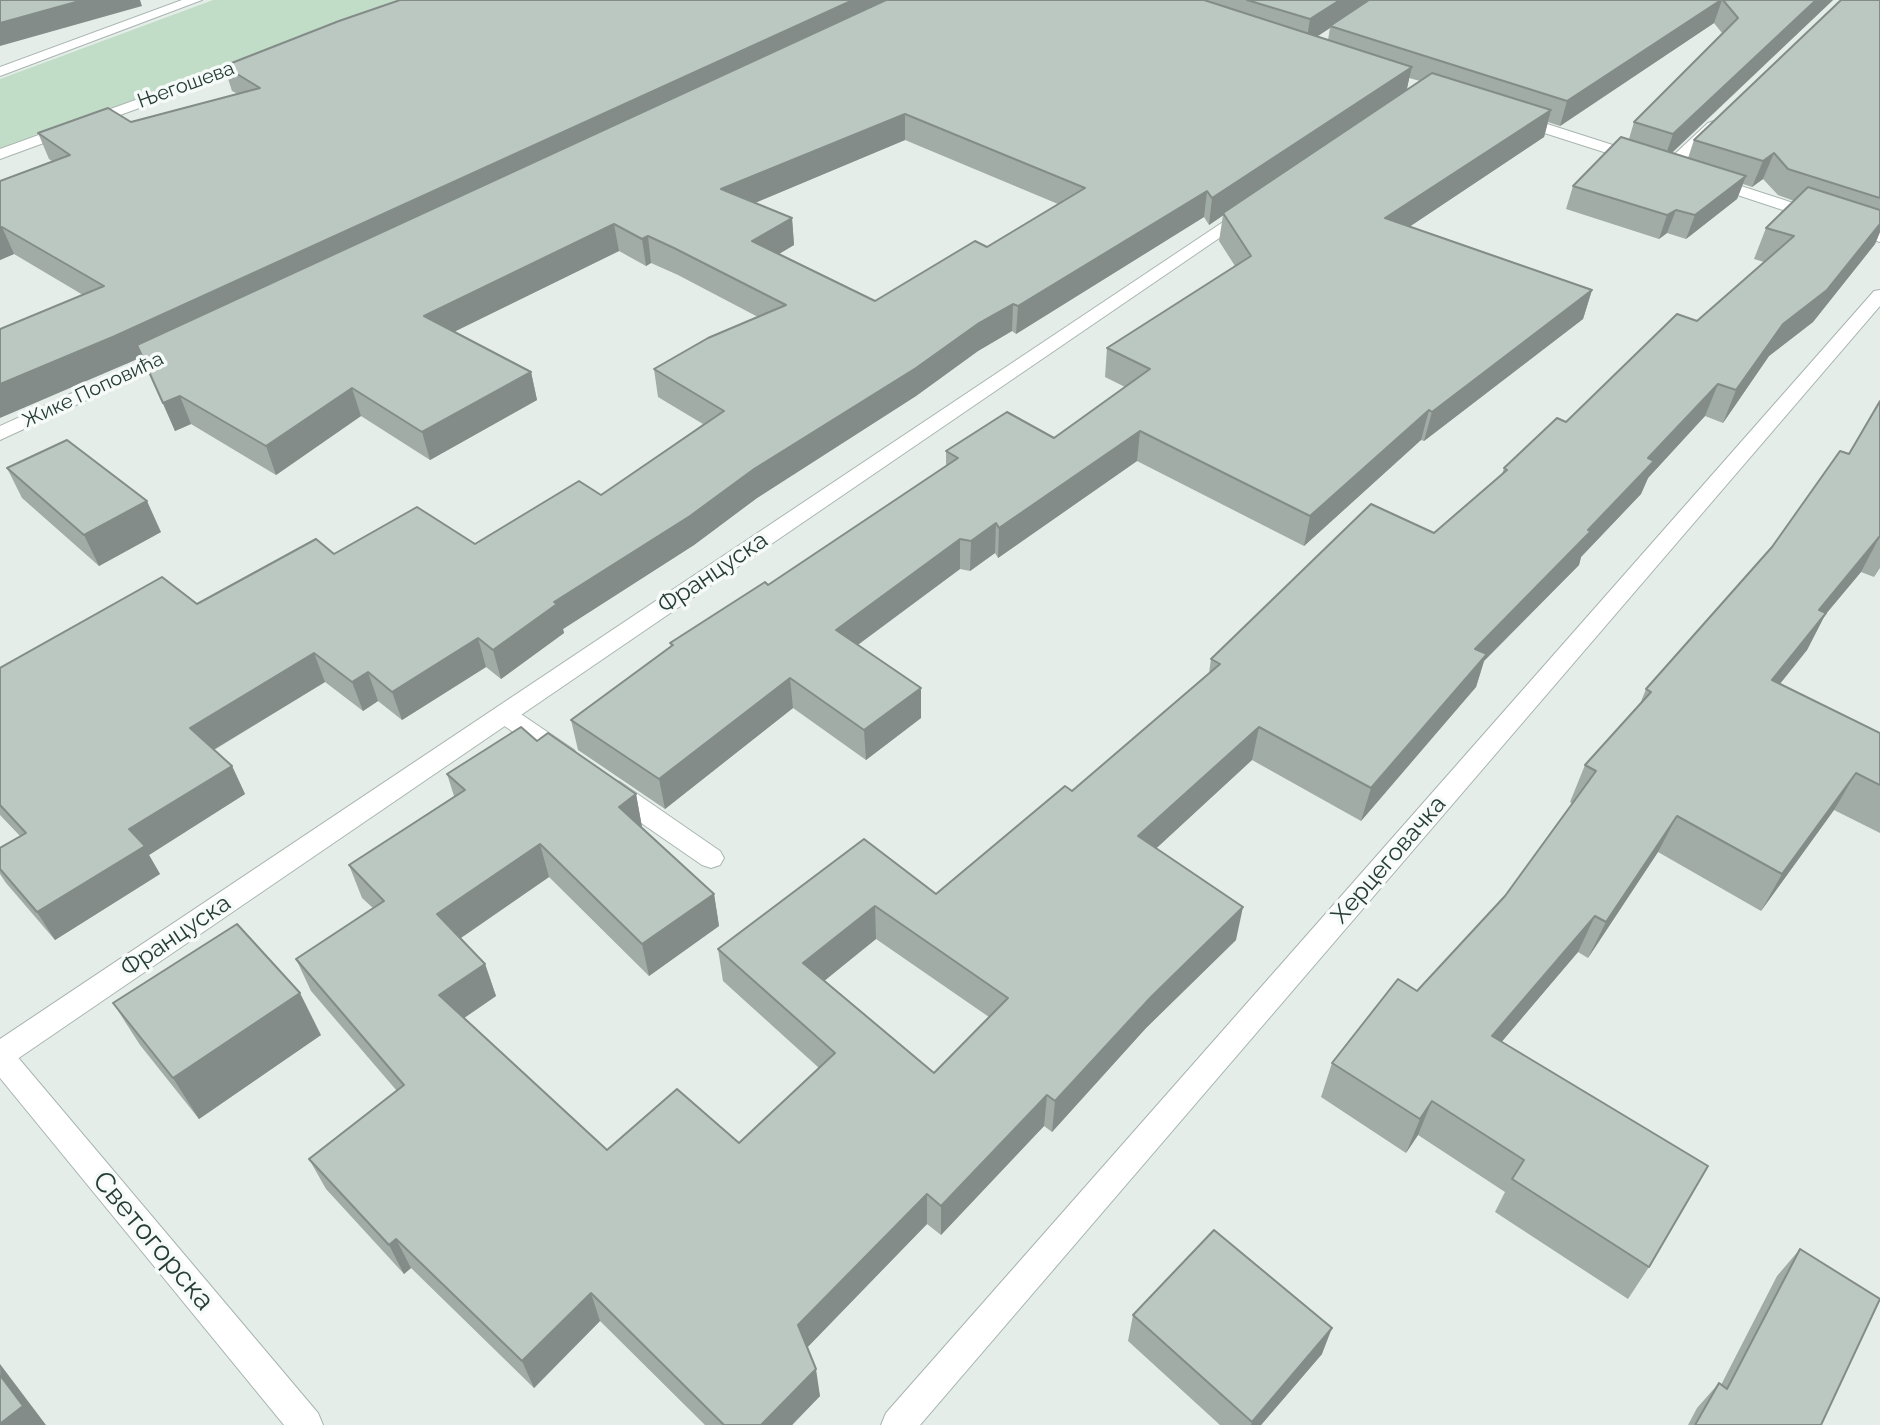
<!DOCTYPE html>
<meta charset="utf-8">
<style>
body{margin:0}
canvas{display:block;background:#e5ede9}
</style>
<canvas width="1880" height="1425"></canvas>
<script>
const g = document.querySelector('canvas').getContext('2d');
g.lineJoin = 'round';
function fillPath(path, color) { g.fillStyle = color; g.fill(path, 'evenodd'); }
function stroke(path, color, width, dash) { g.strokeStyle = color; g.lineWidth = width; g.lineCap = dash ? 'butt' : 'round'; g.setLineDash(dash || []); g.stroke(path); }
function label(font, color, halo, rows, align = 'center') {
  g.font = font + ' Raleway,sans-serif'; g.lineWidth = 7; g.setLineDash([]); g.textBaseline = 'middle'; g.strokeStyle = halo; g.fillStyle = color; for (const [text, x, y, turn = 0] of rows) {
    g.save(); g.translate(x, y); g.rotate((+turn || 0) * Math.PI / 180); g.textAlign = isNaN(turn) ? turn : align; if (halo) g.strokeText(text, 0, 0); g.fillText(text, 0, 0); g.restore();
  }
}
fillPath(new Path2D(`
 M 213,0 L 406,0 L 0,151 L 0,79 Z`), '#c1dcc7');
const service = new Path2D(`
 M 504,705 L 512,708 L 574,750 L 577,756 L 574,762 L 565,765 L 556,762 L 496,720 L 492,714 L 496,708 Z
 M 611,780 L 620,782 L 720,851 L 724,858 L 720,865 L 711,868 L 702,865 L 602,796 L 598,789 L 602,782 Z`);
const minor = new Path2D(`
 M 182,0 L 202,0 L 0,76 L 0,67 Z
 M 257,56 L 264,60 L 262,63 L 0,159 L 0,149 Z
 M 1516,114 L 1647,156 L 1649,159 L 1647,162 L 1635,162 L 1510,122 L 1510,116 Z
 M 1714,121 L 1722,126 L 1720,129 L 1675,171 L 1663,171 L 1663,165 L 1708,123 Z
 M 1710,176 L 1880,231 L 1880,242 L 1704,184 L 1702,181 Z
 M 1247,206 L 1255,211 L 1253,215 L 10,1064 L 0,1067 L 0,1039 Z
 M 1880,290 L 1880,306 L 920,1425 L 881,1425 L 886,1413 L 1874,291 Z
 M 173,347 L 180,349 L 182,353 L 180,357 L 0,440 L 0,426 Z`);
const tertiary = new Path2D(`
 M 0,1045 L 10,1048 L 318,1413 L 323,1425 L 284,1425 L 0,1078 Z`);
stroke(service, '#a8b5b0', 2);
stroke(minor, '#a8b5b0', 2);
stroke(tertiary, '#a8b5b0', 2);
fillPath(service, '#fff');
fillPath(minor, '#fff');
fillPath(tertiary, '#fff');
fillPath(new Path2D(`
 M 400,0 L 1833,0 L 1672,153 L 1688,158 L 1694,140 L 1880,0 L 1880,232 L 1875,244 L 1813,322 L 1769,356 L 1723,423 L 1705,416 L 1648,478 L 1641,494 L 1581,557 L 1579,565 L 1484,661 L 1476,687 L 1361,821 L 1252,760 L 1156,848 L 1236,940 L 1146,1028 L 1052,1132 L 1044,1126 L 941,1235 L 927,1224 L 807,1347 L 820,1396 L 792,1425 L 705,1425 L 600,1321 L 534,1388 L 411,1268 L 404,1274 L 326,1189 L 309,1159 L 397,1091 L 311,991 L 296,959 L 373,908 L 362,898 L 349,865 L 454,796 L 447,774 L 537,741 L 636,794 L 642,827 L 714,894 L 719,926 L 649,976 L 549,877 L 461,938 L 485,964 L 496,996 L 464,1018 L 607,1150 L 739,1143 L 819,1068 L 723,981 L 718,949 L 864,839 L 936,894 L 1072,791 L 1209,673 L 1211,659 L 1434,533 L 1502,474 L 1504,468 L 1566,422 L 1697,321 L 1764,262 L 1754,259 L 1766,228 L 1794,201 L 1778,195 L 1763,179 L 1752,187 L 1743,184 L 1737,199 L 1686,239 L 1667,233 L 1659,239 L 1566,209 L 1573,186 L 1629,139 L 1634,122 L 1722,33 L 1714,23 L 1560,126 L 1548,122 L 1544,137 L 1409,227 L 1592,290 L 1583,319 L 1424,441 L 1421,440 L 1304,546 L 1137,461 L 998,558 L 995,553 L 970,571 L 960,569 L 858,645 L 921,718 L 866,760 L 793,708 L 665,809 L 578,750 L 571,720 L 671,647 L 670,643 L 768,585 L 946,466 L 946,451 L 1054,438 L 1125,387 L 1105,377 L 1107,348 L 1235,266 L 1219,241 L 1223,215 L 1209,225 L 1204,217 L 1016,334 L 1012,331 L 978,351 L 916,396 L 757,498 L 694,545 L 563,629 L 564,633 L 501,679 L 486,667 L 402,720 L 378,701 L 363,711 L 325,682 L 214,750 L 232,766 L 245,794 L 149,855 L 160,874 L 55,940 L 6,883 L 0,874 L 0,848 L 20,836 L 0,815 L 0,668 L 197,604 L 334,554 L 475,544 L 601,495 L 703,424 L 658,397 L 654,369 L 758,317 L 678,275 L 651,263 L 646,266 L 619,251 L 454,332 L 531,372 L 537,400 L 430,460 L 361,416 L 276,475 L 191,424 L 175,431 L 142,357 L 126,364 L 83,295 L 14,254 L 0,260 L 0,181 L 52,161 L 49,159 L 38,133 L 131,122 L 238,94 L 232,91 L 224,66 ZM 1330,28 L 1328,40 L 1317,36 ZM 1409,78 L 1420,81 L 1407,90 ZM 905,140 L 1058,204 L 987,247 L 875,301 L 779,254 L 794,245 L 792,218 L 754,203 ZM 876,939 L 989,1017 L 934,1073 L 824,980 Z
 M 1880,401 L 1880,568 L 1874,577 L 1861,572 L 1825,615 L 1807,650 L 1780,684 L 1880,733 L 1880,833 L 1834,810 L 1761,911 L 1658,852 L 1588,958 L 1578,952 L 1501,1042 L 1649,1267 L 1628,1299 L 1495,1212 L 1505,1192 L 1418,1135 L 1406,1153 L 1321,1097 L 1332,1063 L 1417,991 L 1505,896 L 1573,804 L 1570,802 L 1585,765 L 1640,704 L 1646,689 L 1772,547 L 1849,454 Z
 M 7,468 L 161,532 L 99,566 L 22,498 Z
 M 113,1003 L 321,1035 L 199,1119 L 140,1045 Z
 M 1800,1249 L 1821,1425 L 1688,1425 L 1697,1408 L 1719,1383 L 1721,1385 L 1777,1276 Z
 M 1133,1315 L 1322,1354 L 1261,1425 L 1220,1425 L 1128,1341 Z`), '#a1aca7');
fillPath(new Path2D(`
 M 83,0 L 140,0 L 142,6 L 0,46 L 0,23 Z
 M 853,0 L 906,0 L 126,364 L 0,418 L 0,384 Z
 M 1340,0 L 1372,0 L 1330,26 L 1330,28 L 1306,44 L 1310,19 Z
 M 1722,0 L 1714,23 L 1560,126 L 1567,101 Z
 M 1816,0 L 1833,0 L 1664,160 L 1673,134 Z
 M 1412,67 L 1406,92 L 1209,225 L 1212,198 Z
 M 1551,110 L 1544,137 L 1379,247 L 1385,218 Z
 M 905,114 L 905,140 L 724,216 L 721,189 Z
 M 1774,153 L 1763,179 L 1752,187 L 1763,161 Z
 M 1746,176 L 1737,199 L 1686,239 L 1695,215 Z
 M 1207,191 L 1204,217 L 1016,334 L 1018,306 Z
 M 1676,210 L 1667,233 L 1659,239 L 1667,215 Z
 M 792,218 L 794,245 L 755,268 L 752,241 Z
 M 614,224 L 619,251 L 431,343 L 424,316 Z
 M 1880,224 L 1880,232 L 1875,244 L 1813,322 L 1769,356 L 1723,423 L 1736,390 L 1783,324 Z
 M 2,227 L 14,254 L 0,260 L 0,228 Z
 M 648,236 L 651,263 L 646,266 L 642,239 Z
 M 1592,290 L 1583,319 L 1424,441 L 1432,412 Z
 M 1013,304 L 1012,331 L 978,351 L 916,396 L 757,498 L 694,545 L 563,629 L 564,633 L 501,679 L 493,650 L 554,602 L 754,469 L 979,323 Z
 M 531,372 L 537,400 L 430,460 L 422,432 Z
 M 1718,384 L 1705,416 L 1648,478 L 1641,494 L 1581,557 L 1579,565 L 1484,661 L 1476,687 L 1361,821 L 1371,788 L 1475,649 L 1648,458 Z
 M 352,388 L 361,416 L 276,475 L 266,446 Z
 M 180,396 L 191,424 L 175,431 L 163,403 Z
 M 1429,410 L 1421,440 L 1304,546 L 1310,516 Z
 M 1140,431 L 1137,461 L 998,558 L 999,528 Z
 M 147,501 L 161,532 L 99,566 L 84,535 Z
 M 996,523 L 995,553 L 970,571 L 971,541 Z
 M 1880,536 L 1861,572 L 1825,615 L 1807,650 L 1753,717 L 1772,680 L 1819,610 Z
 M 960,539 L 960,569 L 837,660 L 836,630 Z
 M 478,638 L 486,667 L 402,720 L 392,692 Z
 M 314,653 L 325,682 L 203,756 L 190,728 Z
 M 368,672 L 378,701 L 363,711 L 352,682 Z
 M 790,678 L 793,708 L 665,809 L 659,779 Z
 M 921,688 L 921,718 L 866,760 L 864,730 Z
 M 1259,727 L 1252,760 L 1134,869 L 1138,836 Z
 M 232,766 L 245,794 L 149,855 L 160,874 L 55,940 L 37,912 L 129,829 Z
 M 1856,773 L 1834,810 L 1761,911 L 1782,874 Z
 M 636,794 L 642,827 L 626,840 L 619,807 Z
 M 1677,816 L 1658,852 L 1588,958 L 1606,922 Z
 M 540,844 L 549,877 L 449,946 L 437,914 Z
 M 714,894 L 719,926 L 649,976 L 642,944 Z
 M 875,906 L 876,939 L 807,995 L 803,963 Z
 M 1243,907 L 1236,940 L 1146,1028 L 1052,1132 L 1055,1101 L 1151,997 Z
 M 1595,916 L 1578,952 L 1477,1071 L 1492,1036 Z
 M 485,964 L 496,996 L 451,1027 L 439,995 Z
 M 300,993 L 321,1035 L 199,1119 L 173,1078 Z
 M 1047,1095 L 1044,1126 L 941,1235 L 941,1206 Z
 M 1432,1101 L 1418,1135 L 1406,1153 L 1420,1119 Z
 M 927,1194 L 927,1224 L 802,1353 L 798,1325 Z
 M 396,1239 L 411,1268 L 404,1274 L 389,1245 Z
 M 591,1293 L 600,1321 L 534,1388 L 522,1361 Z
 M 1332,1328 L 1322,1354 L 1261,1425 L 1251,1425 L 1252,1422 Z
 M 0,1364 L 46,1425 L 3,1425 L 1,1423 Z
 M 816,1369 L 820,1396 L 792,1425 L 761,1425 Z`), '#838c88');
const building = new Path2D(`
 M 0,0 L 83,0 L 0,23 Z
 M 400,0 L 853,0 L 115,336 L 0,384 L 0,329 L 104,286 L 2,227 L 0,228 L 0,181 L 70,155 L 38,133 L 108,108 L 131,122 L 260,88 L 224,66 L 339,21 Z
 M 886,0 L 1204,0 L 1412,67 L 1212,198 L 1207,191 L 1018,306 L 1013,304 L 979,323 L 916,368 L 754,469 L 690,516 L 554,602 L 557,604 L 493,650 L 478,638 L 392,692 L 368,672 L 352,682 L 314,653 L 190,728 L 232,766 L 129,829 L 145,846 L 37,912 L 0,869 L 0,848 L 26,833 L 0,805 L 0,668 L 162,577 L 197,604 L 316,539 L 334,554 L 417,507 L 475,544 L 579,481 L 601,495 L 724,411 L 654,369 L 708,338 L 786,305 L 674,248 L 648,236 L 642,239 L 614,224 L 424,316 L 531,372 L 422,432 L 352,388 L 266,446 L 180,396 L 163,403 L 137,345 ZM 905,114 L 1085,188 L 987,247 L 975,241 L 875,301 L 752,241 L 792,218 L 721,189 Z
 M 1247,0 L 1340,0 L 1310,19 Z
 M 1369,0 L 1721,0 L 1567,101 L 1330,26 Z
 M 1723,0 L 1816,0 L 1673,134 L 1634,122 L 1738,18 Z
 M 1841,0 L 1880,0 L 1880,198 L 1788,169 L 1774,153 L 1763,161 L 1694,140 Z
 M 1432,73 L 1551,110 L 1385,218 L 1592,290 L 1432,412 L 1429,410 L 1310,516 L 1140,431 L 999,528 L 996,523 L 971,541 L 960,539 L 836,630 L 921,688 L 864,730 L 790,678 L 659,779 L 571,720 L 673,645 L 670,643 L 765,582 L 768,585 L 958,458 L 946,451 L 1007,412 L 1054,438 L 1150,369 L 1107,348 L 1251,256 L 1223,213 Z
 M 1621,137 L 1746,176 L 1695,215 L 1676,210 L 1667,215 L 1573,186 Z
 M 1808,187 L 1880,210 L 1880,224 L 1827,290 L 1783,324 L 1736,390 L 1718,384 L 1648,458 L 1654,461 L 1588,530 L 1591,531 L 1475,649 L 1487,654 L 1371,788 L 1259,727 L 1138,836 L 1243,907 L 1151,997 L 1055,1101 L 1047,1095 L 941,1206 L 927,1194 L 798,1325 L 816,1369 L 761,1425 L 724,1425 L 591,1293 L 522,1361 L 396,1239 L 389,1245 L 309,1159 L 404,1085 L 296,959 L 384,901 L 349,865 L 465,790 L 447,774 L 521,727 L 537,741 L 548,733 L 636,794 L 619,807 L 714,894 L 642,944 L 540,844 L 437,914 L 485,964 L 439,995 L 607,1150 L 677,1089 L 739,1143 L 835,1053 L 718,949 L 864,839 L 936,894 L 1065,786 L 1072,791 L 1220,664 L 1211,659 L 1371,504 L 1434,533 L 1507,470 L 1504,468 L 1557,418 L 1566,422 L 1677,314 L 1697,321 L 1794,236 L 1766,228 ZM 875,906 L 1008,998 L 934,1073 L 803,963 Z
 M 1880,401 L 1880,536 L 1819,610 L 1826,613 L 1772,680 L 1880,733 L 1880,785 L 1856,773 L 1782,874 L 1677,816 L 1606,922 L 1595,916 L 1492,1036 L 1708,1166 L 1649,1267 L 1512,1179 L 1524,1160 L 1432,1101 L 1420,1119 L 1332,1063 L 1398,979 L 1417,991 L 1505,896 L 1596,771 L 1585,765 L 1651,692 L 1646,689 L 1772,547 L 1840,451 L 1849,454 Z
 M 67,440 L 147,501 L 84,535 L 7,468 Z
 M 237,924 L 300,993 L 173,1078 L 113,1003 Z
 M 1214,1230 L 1332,1328 L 1252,1422 L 1133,1315 Z
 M 1800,1249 L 1880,1299 L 1821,1425 L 1695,1425 L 1719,1383 L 1727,1389 Z
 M 0,1375 L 23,1406 L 1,1423 L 3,1425 L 0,1425 Z`);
fillPath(building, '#bbc8c2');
stroke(building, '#838c88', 2);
label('20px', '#263d36', '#f6faf8', [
 ["Његошева",186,85,-20],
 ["Жике Поповића",93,390,-25]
]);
label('24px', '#263d36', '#f6faf8', [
 ["Француска",713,573,-34],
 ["Херцеговачка",1389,860,-49],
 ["Француска",176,936,-34]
]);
label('28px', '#263d36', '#f6faf8', [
 ["Светогорска",153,1241,50]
]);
</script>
